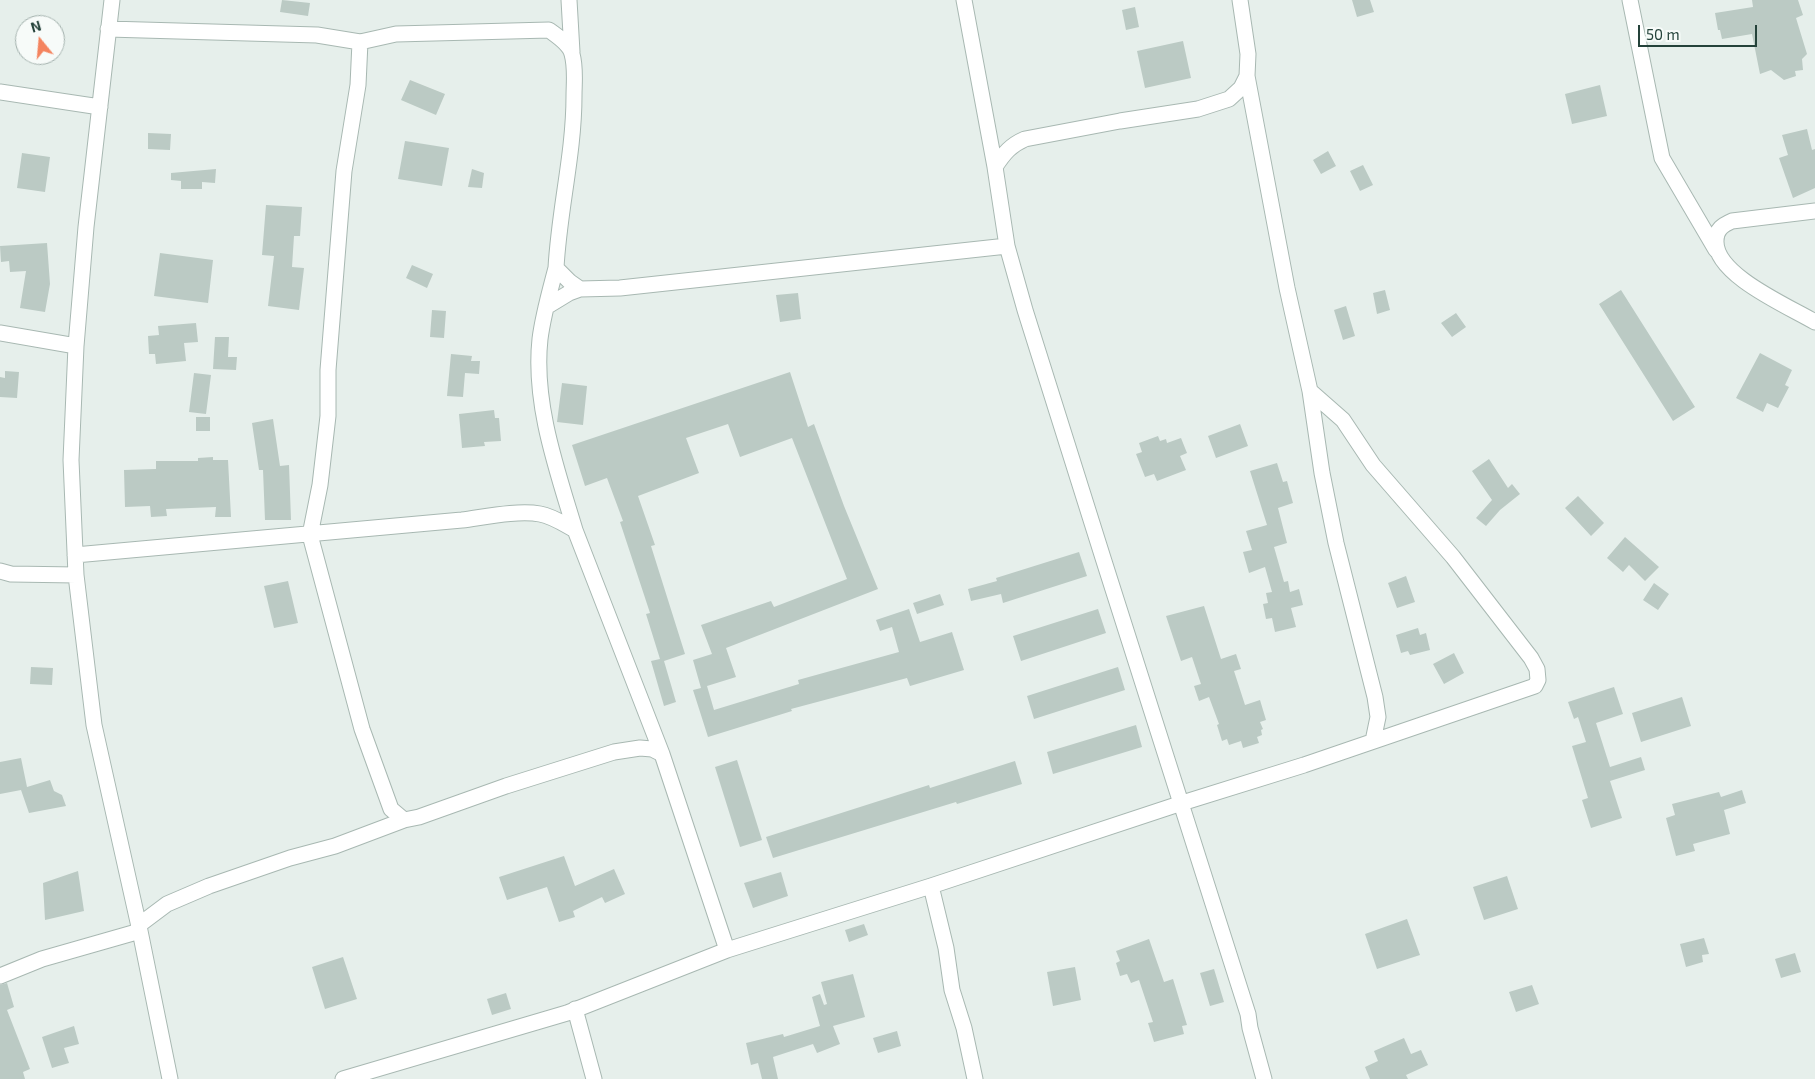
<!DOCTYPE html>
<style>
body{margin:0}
#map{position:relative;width:1815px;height:1079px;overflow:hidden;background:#e6efeb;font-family:"Exo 2",sans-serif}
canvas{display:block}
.north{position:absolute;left:15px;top:15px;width:50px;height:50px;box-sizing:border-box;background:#f7fbf9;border:1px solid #a3b1ad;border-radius:50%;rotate:343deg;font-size:14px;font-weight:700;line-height:20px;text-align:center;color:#24423a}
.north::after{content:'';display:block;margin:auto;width:18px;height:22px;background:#f4845f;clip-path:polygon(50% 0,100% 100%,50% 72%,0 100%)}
.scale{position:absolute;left:1638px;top:25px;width:119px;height:22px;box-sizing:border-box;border:2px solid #24423a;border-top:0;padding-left:6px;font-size:15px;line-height:18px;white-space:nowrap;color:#24423a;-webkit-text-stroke:4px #f7fbf9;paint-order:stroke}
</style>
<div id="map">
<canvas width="1815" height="1079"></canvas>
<div class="north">N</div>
<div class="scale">50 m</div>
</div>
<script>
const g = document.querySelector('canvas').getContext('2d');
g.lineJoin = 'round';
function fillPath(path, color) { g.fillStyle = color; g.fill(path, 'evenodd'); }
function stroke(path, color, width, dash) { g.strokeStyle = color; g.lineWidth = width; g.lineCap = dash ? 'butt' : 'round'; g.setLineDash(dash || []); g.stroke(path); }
fillPath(new Path2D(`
 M 282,0 L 310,3 L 308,16 L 280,12 Z
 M 1352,0 L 1370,0 L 1374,12 L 1357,17 Z
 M 1752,0 L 1798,0 L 1803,15 L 1796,18 L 1807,54 L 1802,59 L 1803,70 L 1795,71 L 1796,76 L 1784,80 L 1771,70 L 1760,74 L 1752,34 L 1722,39 L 1720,30 L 1718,30 L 1715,13 L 1753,7 Z
 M 1135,7 L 1139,27 L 1126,30 L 1122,10 Z
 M 1183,41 L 1191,78 L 1145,88 L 1137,51 Z
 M 410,80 L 445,94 L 436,115 L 401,100 Z
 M 1600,85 L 1607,116 L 1572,124 L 1565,94 Z
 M 1807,129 L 1812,150 L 1815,149 L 1815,188 L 1793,198 L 1779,158 L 1788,155 L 1782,135 Z
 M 148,133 L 171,134 L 170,150 L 148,149 Z
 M 405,141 L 449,148 L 442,186 L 398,179 Z
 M 1328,151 L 1336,166 L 1321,174 L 1313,160 Z
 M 22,153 L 50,157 L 45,192 L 17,188 Z
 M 1363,165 L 1373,185 L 1360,191 L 1350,171 Z
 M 216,169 L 215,183 L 202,182 L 202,189 L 181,189 L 181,181 L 171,180 L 171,173 Z
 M 472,169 L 484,173 L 482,188 L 468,187 Z
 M 266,205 L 302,207 L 300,236 L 294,236 L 292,267 L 304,268 L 299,310 L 268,306 L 274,256 L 262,255 Z
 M 47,243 L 50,284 L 45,312 L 20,308 L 26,271 L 10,272 L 9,261 L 1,262 L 0,246 Z
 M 160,253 L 213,260 L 208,303 L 154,296 Z
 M 412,265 L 433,274 L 427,288 L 406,278 Z
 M 1385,290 L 1390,310 L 1377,314 L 1373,293 Z
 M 1621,290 L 1695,407 L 1673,421 L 1599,304 Z
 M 798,293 L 801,319 L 780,322 L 776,295 Z
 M 1346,306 L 1355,336 L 1343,340 L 1334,310 Z
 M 432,310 L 446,311 L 444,338 L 430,337 Z
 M 1456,313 L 1466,327 L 1452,337 L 1441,323 Z
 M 196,323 L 198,342 L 184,343 L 186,361 L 156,364 L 155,354 L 149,354 L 148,336 L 159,335 L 158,326 Z
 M 215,337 L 229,337 L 228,357 L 237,357 L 236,370 L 213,369 Z
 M 1760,353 L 1792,370 L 1785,385 L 1789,387 L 1778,408 L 1767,403 L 1763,412 L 1736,398 Z
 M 451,354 L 472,356 L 471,361 L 480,361 L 479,374 L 465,373 L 463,397 L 447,396 Z
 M 5,371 L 19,372 L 17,398 L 0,397 L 0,377 L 5,378 Z
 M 790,372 L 808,427 L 814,424 L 844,506 L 878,589 L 726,648 L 736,677 L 707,686 L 714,710 L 799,684 L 798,680 L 899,652 L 892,627 L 880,631 L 876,620 L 909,609 L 920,642 L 952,632 L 964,670 L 910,686 L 907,678 L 791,709 L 792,711 L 708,737 L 693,690 L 701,688 L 693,660 L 712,654 L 701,625 L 771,601 L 774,607 L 847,579 L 792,438 L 740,457 L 728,424 L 686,438 L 699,473 L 638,496 L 655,545 L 651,546 L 685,654 L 664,661 L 676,702 L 664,706 L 651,661 L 660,659 L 646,614 L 650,613 L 620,522 L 623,521 L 607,478 L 585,486 L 572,445 Z
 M 194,373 L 211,375 L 206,414 L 189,412 Z
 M 562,383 L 587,386 L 583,425 L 557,422 Z
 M 494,410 L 495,418 L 499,418 L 501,441 L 484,442 L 485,446 L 462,448 L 459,414 Z
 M 196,417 L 210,417 L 210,431 L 196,431 Z
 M 273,419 L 280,466 L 289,465 L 291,520 L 265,520 L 263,470 L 259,470 L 252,423 Z
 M 1240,424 L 1248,446 L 1216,458 L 1208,436 Z
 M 1158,436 L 1160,441 L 1166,439 L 1167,443 L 1181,438 L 1187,453 L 1180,456 L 1186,470 L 1157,481 L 1154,474 L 1145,477 L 1136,454 L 1142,452 L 1139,443 Z
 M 213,457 L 213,460 L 228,460 L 231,517 L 215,517 L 216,507 L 166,509 L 167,516 L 151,517 L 150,506 L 125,507 L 124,470 L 156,469 L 156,461 L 198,461 L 198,458 Z
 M 1489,459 L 1508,488 L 1512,484 L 1520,494 L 1500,510 L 1486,526 L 1476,518 L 1492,500 L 1472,471 Z
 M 1277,463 L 1283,482 L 1287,481 L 1293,503 L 1278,508 L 1287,543 L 1274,547 L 1284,582 L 1288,581 L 1290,592 L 1299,589 L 1303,605 L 1291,608 L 1296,627 L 1275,632 L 1272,618 L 1266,619 L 1263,604 L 1268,603 L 1266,593 L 1272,592 L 1265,567 L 1249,573 L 1243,552 L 1252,550 L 1246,531 L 1267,525 L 1250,471 Z
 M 1578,496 L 1604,523 L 1591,536 L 1565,508 Z
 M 1625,537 L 1659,567 L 1645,581 L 1629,565 L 1623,572 L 1607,558 Z
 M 1079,552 L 1087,576 L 1003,603 L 1001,594 L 971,601 L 968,589 L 997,581 L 996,578 Z
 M 1406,576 L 1415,602 L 1397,608 L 1388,583 Z
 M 288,581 L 298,623 L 274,628 L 264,586 Z
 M 1654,583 L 1669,594 L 1658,610 L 1643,600 Z
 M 940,594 L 944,605 L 917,614 L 913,603 Z
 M 1204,606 L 1221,659 L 1236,654 L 1241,669 L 1234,671 L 1245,705 L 1260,700 L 1266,720 L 1260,722 L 1263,729 L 1261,730 L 1262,735 L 1257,737 L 1259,743 L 1243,748 L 1241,741 L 1229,745 L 1227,739 L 1222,741 L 1217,725 L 1219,724 L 1209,697 L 1199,701 L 1194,686 L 1201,684 L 1192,657 L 1181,661 L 1166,616 Z
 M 1098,609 L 1106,633 L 1021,661 L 1013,636 Z
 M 1418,628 L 1420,635 L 1426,633 L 1430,650 L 1410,655 L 1408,651 L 1401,653 L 1396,635 Z
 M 1454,653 L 1464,673 L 1444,684 L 1433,664 Z
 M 31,667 L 53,668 L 52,685 L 30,684 Z
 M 1118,667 L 1125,690 L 1034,719 L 1027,696 Z
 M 1614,687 L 1623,714 L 1596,723 L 1610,767 L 1641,757 L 1645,770 L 1610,781 L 1622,818 L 1591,828 L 1582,800 L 1588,798 L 1572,746 L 1586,742 L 1578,717 L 1574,719 L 1568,702 Z
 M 1682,697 L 1691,726 L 1641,742 L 1632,713 Z
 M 1136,725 L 1142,747 L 1053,774 L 1047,752 Z
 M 21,758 L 27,787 L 50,780 L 54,791 L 62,795 L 66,806 L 29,813 L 21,790 L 0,794 L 0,762 Z
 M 737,760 L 762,840 L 740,847 L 715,767 Z
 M 1015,761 L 1022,784 L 957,804 L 956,802 L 773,858 L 766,837 L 929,785 L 930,788 Z
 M 1742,790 L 1746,803 L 1724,810 L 1730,834 L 1693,844 L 1695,851 L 1676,856 L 1666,818 L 1675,815 L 1672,804 L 1719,792 L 1721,797 Z
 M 564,856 L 575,886 L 614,869 L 625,894 L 605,903 L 602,897 L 573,911 L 575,917 L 559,922 L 547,887 L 507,900 L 499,877 Z
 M 78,871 L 84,911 L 45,920 L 43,883 Z
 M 781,872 L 788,896 L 753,908 L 744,883 Z
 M 1507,876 L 1518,909 L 1484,920 L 1473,887 Z
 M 1407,919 L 1420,955 L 1377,969 L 1365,934 Z
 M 864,924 L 868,935 L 849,942 L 845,930 Z
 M 1704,938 L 1709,954 L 1702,955 L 1703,962 L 1686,967 L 1680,944 Z
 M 1149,939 L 1164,982 L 1173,979 L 1187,1025 L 1182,1026 L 1184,1034 L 1154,1042 L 1148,1023 L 1153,1022 L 1139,980 L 1131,983 L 1127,974 L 1120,976 L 1116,963 L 1120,961 L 1116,951 Z
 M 1795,953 L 1801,972 L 1781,978 L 1775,959 Z
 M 343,957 L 357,999 L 325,1009 L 312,967 Z
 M 1075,967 L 1081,1000 L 1053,1006 L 1047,972 Z
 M 1214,969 L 1224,1002 L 1210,1006 L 1200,973 Z
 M 853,974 L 865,1017 L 833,1026 L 840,1044 L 817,1053 L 813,1044 L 773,1057 L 778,1079 L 762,1079 L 758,1063 L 751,1065 L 746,1043 L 783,1034 L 784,1037 L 820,1026 L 812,997 L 820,994 L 824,1005 L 827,1004 L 821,982 Z
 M 7,983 L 14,1007 L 7,1010 L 30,1069 L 23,1072 L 25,1079 L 0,1079 L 0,985 Z
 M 1532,985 L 1539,1004 L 1516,1012 L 1509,992 Z
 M 506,993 L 511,1009 L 492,1015 L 487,999 Z
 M 74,1026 L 79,1044 L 64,1048 L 69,1063 L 52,1068 L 42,1037 Z
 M 897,1031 L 901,1046 L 878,1053 L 873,1038 Z
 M 1404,1038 L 1411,1054 L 1421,1050 L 1428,1065 L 1406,1075 L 1408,1079 L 1370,1079 L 1365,1067 L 1378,1061 L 1374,1051 Z`), '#bbcac4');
const minor = new Path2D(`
 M 112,0 L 86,227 L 76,346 L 71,460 L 76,575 L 94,725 L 140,931 L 170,1079
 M 569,0 L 572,52
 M 964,0 L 995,167 L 1007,246 L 1025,310 L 1103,558 L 1248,1014 L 1250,1028 L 1264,1079
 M 1240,0 L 1248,54 L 1247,76 L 1287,288 L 1310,391 L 1322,473 L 1336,543 L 1375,697 L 1378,717 L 1373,741
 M 1630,0 L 1662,158 L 1716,250
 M 108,29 L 317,35 L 360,42 L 396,34 L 549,30 C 557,36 570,44 572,54 C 576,68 574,83 574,96 C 574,154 559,210 556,268 L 570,282 L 580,289 L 620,288 L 1007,246
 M 360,42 L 358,85 L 344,171 L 328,370 L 328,416 L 320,485 L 310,535 L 362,729 L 391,809 L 404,820
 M 0,92 L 100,107
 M 995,167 C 1004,153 1011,145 1025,139 L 1120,121 L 1198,109 L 1229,99 L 1241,88 L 1247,76
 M 1815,211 L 1732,221 C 1723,225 1716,229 1716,241 C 1715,275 1788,306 1815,322
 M 556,268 C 550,291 543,315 540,339 C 533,403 557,470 575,530
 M 546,307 L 569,293 L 580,289
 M 0,333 L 76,346
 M 75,555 L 462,520 C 485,517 518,510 540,514 C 552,516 564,524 575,530 L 662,754
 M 0,571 L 11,574 L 76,575
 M 931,886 L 946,948 L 952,990 L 964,1028 L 975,1079
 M 139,925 L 167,904 L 209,886 L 290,858 L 335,846 L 404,820 L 419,817 L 506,786 L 614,752 L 640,748 L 652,749 L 662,754 L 727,950
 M 0,976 L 42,959 L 140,931
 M 575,1009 L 594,1079
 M 343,1079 L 567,1013 L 727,950 L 931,886 L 1182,803 L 1304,765 L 1535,686 L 1538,680 L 1537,669 L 1531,658 L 1453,557 L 1373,465 L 1343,420 L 1310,391`);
stroke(minor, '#a8b8b2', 17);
stroke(minor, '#fff', 15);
</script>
